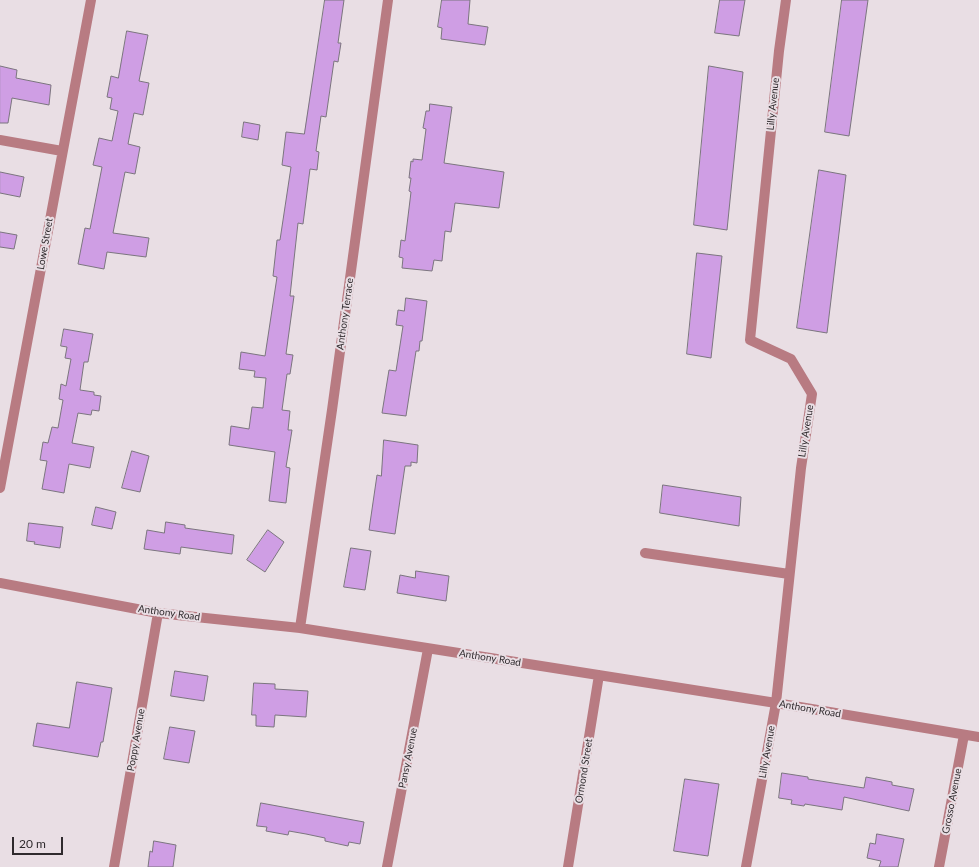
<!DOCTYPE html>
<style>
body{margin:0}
#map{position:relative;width:979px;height:867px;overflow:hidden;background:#e9dee4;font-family:Lato,sans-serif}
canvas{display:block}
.scale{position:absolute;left:12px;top:837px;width:51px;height:18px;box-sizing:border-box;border:2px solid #2f2a2d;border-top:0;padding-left:5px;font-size:12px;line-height:14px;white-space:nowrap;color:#2f2a2d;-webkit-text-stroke:3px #e9dee4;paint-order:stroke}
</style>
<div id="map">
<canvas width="979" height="867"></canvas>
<div class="scale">20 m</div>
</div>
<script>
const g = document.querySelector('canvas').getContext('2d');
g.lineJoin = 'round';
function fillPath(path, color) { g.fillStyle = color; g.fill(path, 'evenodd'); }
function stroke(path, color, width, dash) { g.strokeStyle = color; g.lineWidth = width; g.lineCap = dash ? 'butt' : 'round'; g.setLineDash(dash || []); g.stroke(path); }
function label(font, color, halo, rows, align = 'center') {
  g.font = font + ' Lato,sans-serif'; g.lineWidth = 4; g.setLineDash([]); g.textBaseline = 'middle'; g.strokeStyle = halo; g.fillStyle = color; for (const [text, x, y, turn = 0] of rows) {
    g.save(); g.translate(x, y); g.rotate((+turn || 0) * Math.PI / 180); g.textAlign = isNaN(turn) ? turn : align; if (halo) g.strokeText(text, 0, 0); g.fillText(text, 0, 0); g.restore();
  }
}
const building = new Path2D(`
 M 325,0 L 344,0 L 338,43 L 341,43 L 338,62 L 334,61 L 326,117 L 321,116 L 316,151 L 319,152 L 317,170 L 310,169 L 303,224 L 298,223 L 290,296 L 294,296 L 286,354 L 293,355 L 290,374 L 287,374 L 282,410 L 290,411 L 288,430 L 292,430 L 286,467 L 290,468 L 286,503 L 269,501 L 275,452 L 229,445 L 231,426 L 249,429 L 252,407 L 263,408 L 266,378 L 254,377 L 255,371 L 239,369 L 241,352 L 265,356 L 277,277 L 273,276 L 277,240 L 280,240 L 291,167 L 282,165 L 286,132 L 304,134 Z
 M 442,0 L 470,0 L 468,24 L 488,27 L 485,45 L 441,39 L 442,28 L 438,27 Z
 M 720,0 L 745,0 L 739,36 L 715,33 Z
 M 842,0 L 868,0 L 849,136 L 825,132 Z
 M 127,31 L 148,35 L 139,81 L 149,83 L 143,115 L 134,113 L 128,144 L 140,147 L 135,174 L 125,172 L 113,233 L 149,238 L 146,257 L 107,252 L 104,269 L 78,264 L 85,228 L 90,229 L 102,167 L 93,165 L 99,138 L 112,141 L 118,111 L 110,109 L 112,98 L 107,97 L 111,76 L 118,78 Z
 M 0,66 L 17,70 L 16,78 L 51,85 L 49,105 L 12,98 L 8,123 L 0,123 Z
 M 709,66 L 743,72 L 727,230 L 694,225 Z
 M 430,104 L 452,107 L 444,163 L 504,172 L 499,208 L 455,203 L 451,232 L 445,231 L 442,261 L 434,260 L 432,271 L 402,268 L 403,258 L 399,257 L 401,240 L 405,241 L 411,192 L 409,191 L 411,178 L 409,178 L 411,161 L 413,162 L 413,159 L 422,160 L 426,129 L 423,128 L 426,111 L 429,111 Z
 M 244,122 L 260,125 L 258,140 L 242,137 Z
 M 819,170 L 846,175 L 827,333 L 797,328 Z
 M 0,172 L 24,177 L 20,197 L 0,193 Z
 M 0,232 L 17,235 L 14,249 L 0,247 Z
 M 697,253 L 722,256 L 711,358 L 687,354 Z
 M 406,298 L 427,301 L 422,341 L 420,341 L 419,351 L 416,351 L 406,416 L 382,413 L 389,370 L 396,371 L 403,326 L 396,325 L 398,310 L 404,311 Z
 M 64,329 L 93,334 L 88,362 L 84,362 L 80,390 L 94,392 L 94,395 L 101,396 L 99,411 L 92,410 L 91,415 L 78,413 L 72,443 L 94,447 L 90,468 L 69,464 L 64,493 L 42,489 L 47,461 L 40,460 L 43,442 L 48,443 L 52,427 L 58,428 L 63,400 L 59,399 L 61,384 L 66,386 L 71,359 L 65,358 L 67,347 L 61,346 Z
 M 384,440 L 418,445 L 417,463 L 411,462 L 411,466 L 405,466 L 395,534 L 369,530 L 377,475 L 381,476 Z
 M 132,451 L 149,456 L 140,492 L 122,488 Z
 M 663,485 L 741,497 L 739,526 L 660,513 Z
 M 96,507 L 116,512 L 112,529 L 92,525 Z
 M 166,522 L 185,525 L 185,528 L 234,535 L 232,554 L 181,547 L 180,554 L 144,549 L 147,530 L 164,533 Z
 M 29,523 L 63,527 L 60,548 L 34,544 L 35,542 L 27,541 Z
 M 268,530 L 284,542 L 265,572 L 247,560 Z
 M 351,548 L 371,551 L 365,590 L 344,587 Z
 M 416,571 L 449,576 L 446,601 L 397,593 L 400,575 L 415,578 Z
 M 175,671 L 208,676 L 204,701 L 171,696 Z
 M 77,682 L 112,688 L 103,742 L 101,742 L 98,757 L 33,746 L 37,723 L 69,728 Z
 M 254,683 L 275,684 L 275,689 L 308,691 L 306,717 L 275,715 L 274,727 L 256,726 L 256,715 L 252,715 Z
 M 170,727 L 195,731 L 189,763 L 164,759 Z
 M 782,773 L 808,777 L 808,779 L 864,788 L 866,777 L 892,782 L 892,785 L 914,789 L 909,811 L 844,797 L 842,810 L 805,804 L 804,806 L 791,804 L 792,800 L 779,798 Z
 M 685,779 L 719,784 L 708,856 L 674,851 Z
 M 261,803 L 364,822 L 360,844 L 349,842 L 348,846 L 325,841 L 325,838 L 306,834 L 289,831 L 288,835 L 266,831 L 267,827 L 257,826 Z
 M 877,834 L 904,839 L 898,867 L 879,867 L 881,861 L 867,858 L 870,843 L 875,844 Z
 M 154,841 L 176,845 L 173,867 L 148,867 L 150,851 L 152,852 Z`);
fillPath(building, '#cf9ee4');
stroke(building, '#7b757e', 1);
stroke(new Path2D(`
 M 0,140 L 62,151
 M 0,488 L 91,0
 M 645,553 L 789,574
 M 0,583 L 158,613 L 300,628 L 776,703 L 979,737
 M 300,628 L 332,410 L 388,0
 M 114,867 L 158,613
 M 387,867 L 428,649
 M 568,867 L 599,675
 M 746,867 L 776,703 L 801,468 L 812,394 L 791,359 L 750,340 L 779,51 L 786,0
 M 939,867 L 964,735`), '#b87b82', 10);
label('10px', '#2f2a2d', '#e9dee4', [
 ["Lilly Avenue",773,104,-84],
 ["Lowe Street",45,244,-80],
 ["Anthony Terrace",345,314,-82],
 ["Lilly Avenue",806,431,-81],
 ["Anthony Road",169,613,8],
 ["Anthony Road",490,658,9],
 ["Anthony Road",810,709,10],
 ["Poppy Avenue",136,740,-80],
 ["Lilly Avenue",767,752,-80],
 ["Pansy Avenue",408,758,-79],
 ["Ormond Street",584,771,-81],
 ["Grosso Avenue",952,801,-79]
]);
</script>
